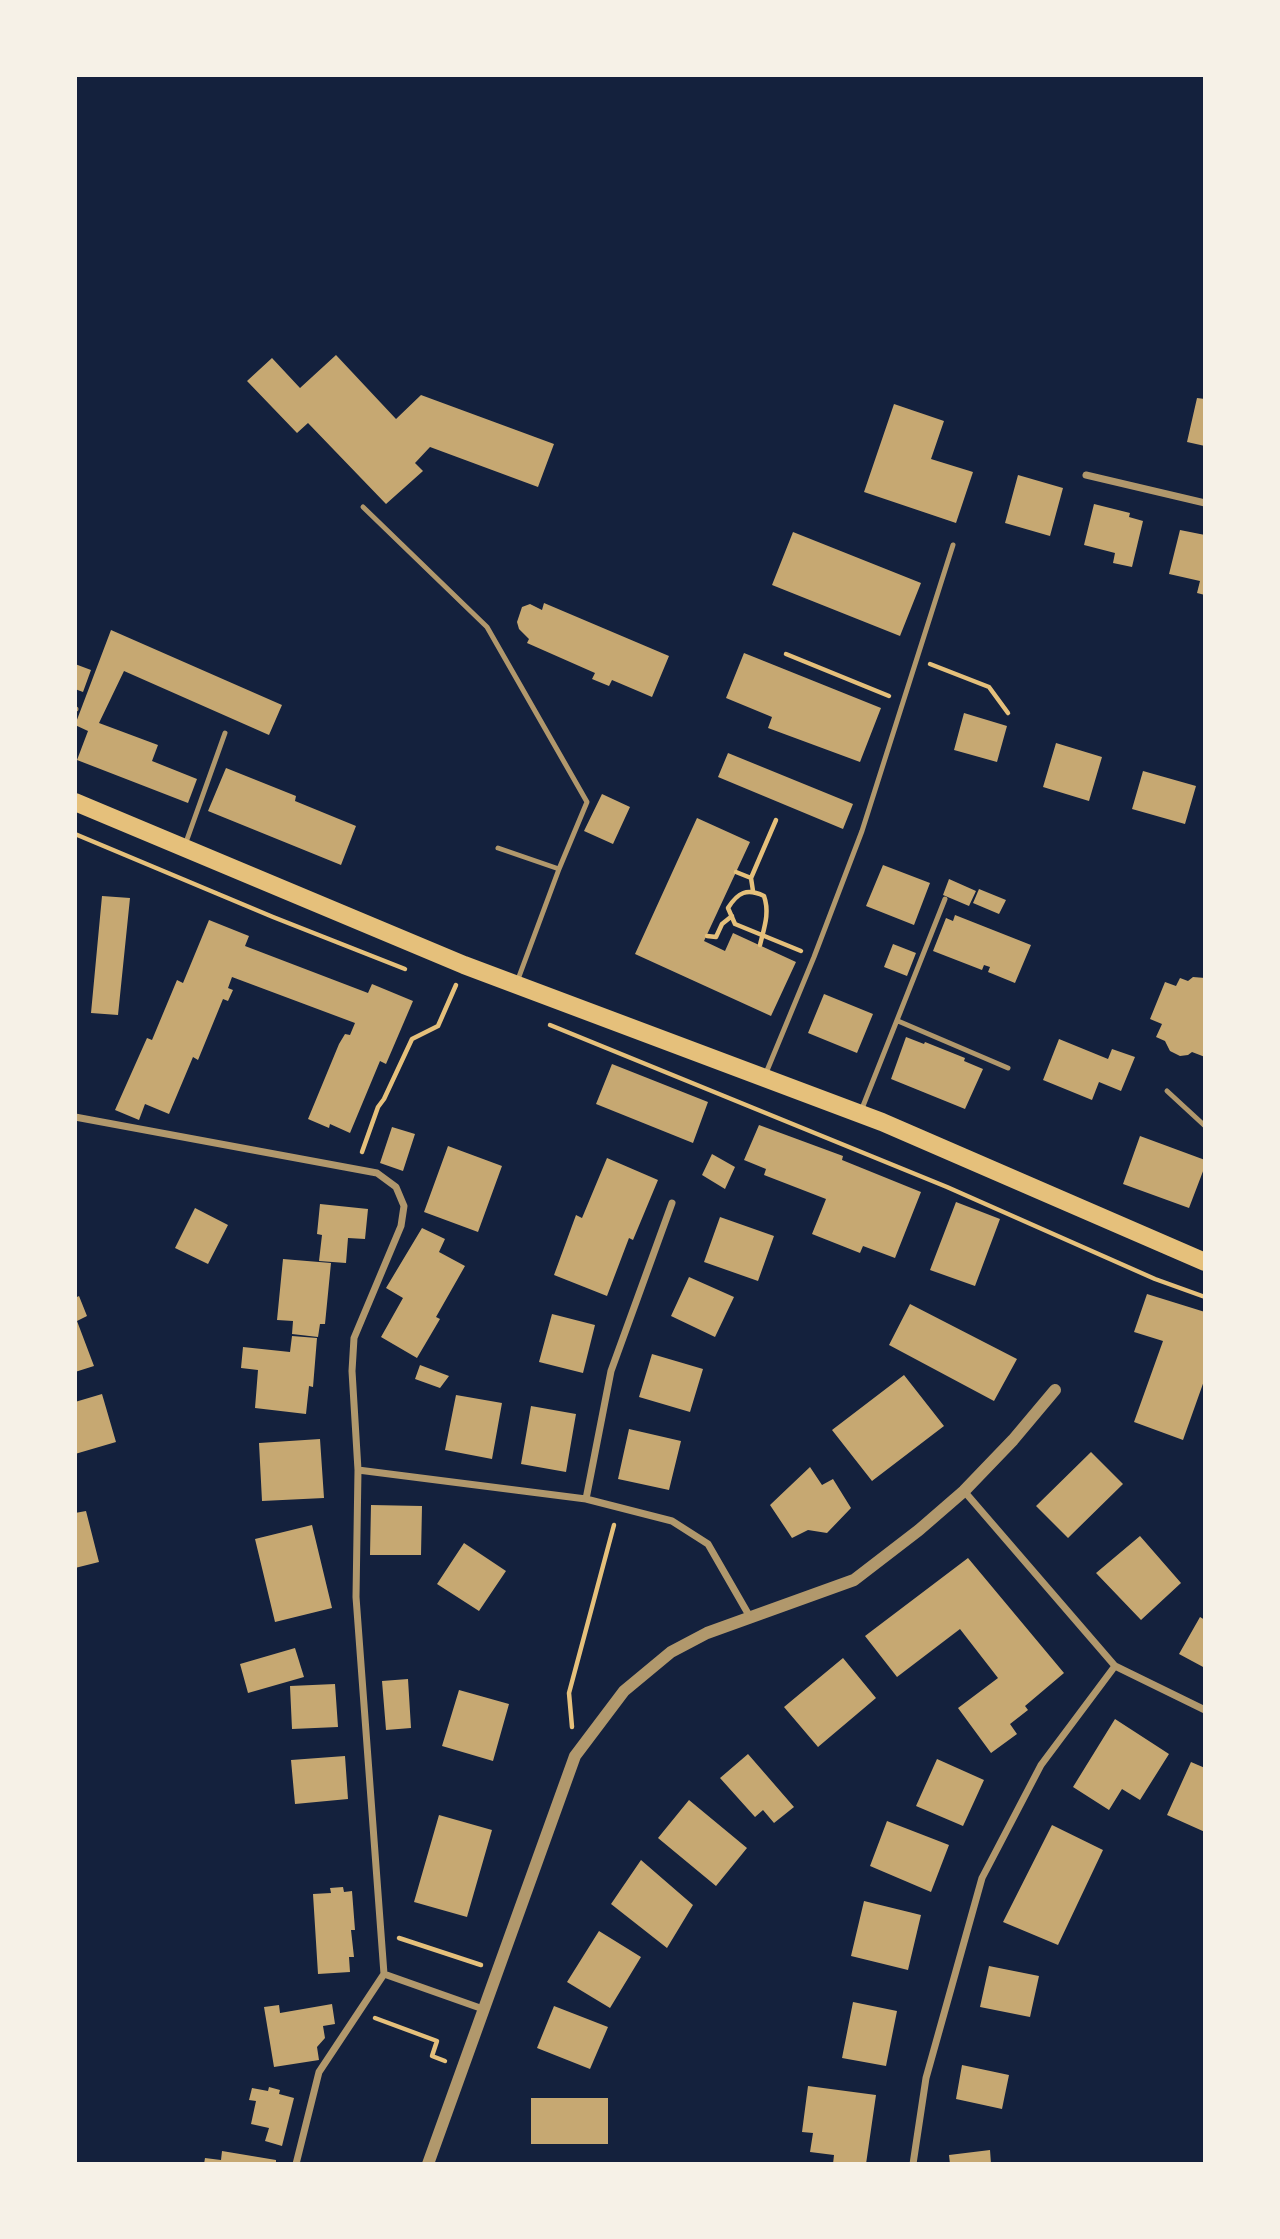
<!DOCTYPE html>
<style>
body{margin:0}
#map{position:relative;width:1280px;height:2239px;overflow:hidden;background:#14213d;font-family:Ubuntu,sans-serif}
canvas{display:block}
.frame{position:absolute;inset:0;border:77px solid #f6f1e7;pointer-events:none}
</style>
<div id="map">
<canvas width="1280" height="2239"></canvas>
<div class="frame"></div>
</div>
<script>
const g = document.querySelector('canvas').getContext('2d');
g.lineJoin = 'round';
function fillPath(path, color) { g.fillStyle = color; g.fill(path, 'evenodd'); }
function stroke(path, color, width, dash) { g.strokeStyle = color; g.lineWidth = width; g.lineCap = dash ? 'butt' : 'round'; g.setLineDash(dash || []); g.stroke(path); }
fillPath(new Path2D(`
 M 336,355 L 396,419 L 421,395 L 554,444 L 538,487 L 430,447 L 415,463 L 423,471 L 386,504 L 308,423 L 297,433 L 247,381 L 272,358 L 300,388 Z
 M 1197,398 L 1205,399 L 1205,446 L 1187,442 Z
 M 894,404 L 944,421 L 931,459 L 973,472 L 956,523 L 864,492 Z
 M 1018,475 L 1063,488 L 1050,536 L 1005,523 Z
 M 1094,504 L 1130,513 L 1129,517 L 1143,521 L 1132,567 L 1113,563 L 1115,553 L 1084,545 Z
 M 1180,530 L 1205,535 L 1205,595 L 1197,593 L 1200,581 L 1169,574 Z
 M 793,532 L 921,583 L 900,636 L 772,585 Z
 M 544,603 L 669,656 L 652,697 L 612,680 L 609,686 L 592,679 L 595,673 L 527,643 L 529,639 L 519,629 L 517,622 L 522,607 L 530,604 L 542,610 Z
 M 111,630 L 282,705 L 269,735 L 124,671 L 99,723 L 158,745 L 152,761 L 197,779 L 188,803 L 77,760 L 88,731 L 75,725 Z
 M 744,653 L 881,708 L 860,762 L 768,728 L 772,717 L 726,698 Z
 M 75,664 L 91,670 L 83,692 L 75,689 Z
 M 964,713 L 1007,726 L 997,762 L 954,750 Z
 M 1056,743 L 1102,757 L 1089,801 L 1043,787 Z
 M 728,753 L 853,804 L 843,829 L 718,777 Z
 M 226,768 L 296,796 L 295,801 L 356,826 L 341,865 L 208,811 Z
 M 1143,771 L 1196,786 L 1185,824 L 1132,809 Z
 M 602,794 L 630,807 L 613,844 L 584,831 Z
 M 697,818 L 750,842 L 704,941 L 725,951 L 733,933 L 796,962 L 771,1016 L 635,954 Z
 M 883,865 L 930,883 L 914,925 L 866,906 Z
 M 949,879 L 976,891 L 969,906 L 943,895 Z
 M 979,889 L 1006,900 L 999,914 L 973,903 Z
 M 102,896 L 130,898 L 118,1015 L 91,1013 Z
 M 955,915 L 1031,945 L 1015,983 L 988,972 L 990,967 L 984,965 L 982,970 L 933,951 L 946,918 L 953,921 Z
 M 209,920 L 249,936 L 245,946 L 368,993 L 372,984 L 413,1001 L 386,1064 L 380,1061 L 350,1133 L 330,1124 L 329,1128 L 308,1119 L 339,1044 L 345,1034 L 350,1035 L 355,1023 L 232,977 L 228,988 L 233,990 L 228,1001 L 223,999 L 198,1060 L 193,1057 L 169,1114 L 145,1104 L 139,1120 L 115,1110 L 147,1038 L 152,1040 L 177,980 L 183,983 Z
 M 893,944 L 916,953 L 907,976 L 884,967 Z
 M 1193,977 L 1205,978 L 1205,1057 L 1192,1052 L 1188,1055 L 1180,1056 L 1170,1051 L 1165,1041 L 1156,1037 L 1162,1024 L 1150,1019 L 1165,982 L 1176,986 L 1180,978 L 1188,981 Z
 M 824,994 L 873,1014 L 857,1053 L 808,1033 Z
 M 906,1037 L 924,1044 L 925,1042 L 965,1058 L 964,1061 L 983,1069 L 965,1109 L 891,1079 Z
 M 1059,1039 L 1108,1059 L 1112,1049 L 1135,1057 L 1121,1091 L 1099,1082 L 1092,1100 L 1043,1080 Z
 M 612,1064 L 708,1102 L 693,1143 L 596,1104 Z
 M 759,1125 L 843,1156 L 842,1160 L 921,1192 L 895,1258 L 863,1246 L 860,1253 L 812,1234 L 826,1199 L 764,1175 L 766,1169 L 744,1160 Z
 M 392,1127 L 415,1134 L 403,1171 L 380,1163 Z
 M 1140,1136 L 1205,1160 L 1205,1166 L 1189,1208 L 1123,1184 Z
 M 448,1146 L 502,1166 L 478,1232 L 424,1212 Z
 M 712,1154 L 735,1167 L 725,1189 L 702,1175 Z
 M 607,1158 L 658,1180 L 633,1240 L 629,1238 L 607,1296 L 554,1275 L 576,1215 L 582,1218 Z
 M 956,1202 L 1000,1219 L 975,1286 L 930,1270 Z
 M 320,1204 L 368,1209 L 365,1239 L 348,1238 L 346,1263 L 319,1261 L 322,1235 L 317,1234 Z
 M 195,1208 L 228,1225 L 208,1264 L 175,1248 Z
 M 720,1217 L 774,1236 L 758,1281 L 704,1262 Z
 M 422,1228 L 445,1239 L 439,1252 L 465,1266 L 436,1317 L 440,1319 L 417,1358 L 381,1337 L 403,1298 L 386,1288 Z
 M 283,1259 L 331,1263 L 325,1324 L 320,1324 L 318,1337 L 292,1334 L 293,1321 L 277,1320 Z
 M 689,1277 L 734,1297 L 715,1337 L 671,1316 Z
 M 1147,1294 L 1205,1312 L 1205,1378 L 1183,1440 L 1134,1422 L 1163,1341 L 1134,1332 Z
 M 79,1296 L 87,1316 L 77,1321 L 94,1366 L 75,1372 L 75,1298 Z
 M 910,1304 L 1017,1359 L 994,1401 L 889,1345 Z
 M 552,1314 L 595,1325 L 583,1373 L 539,1362 Z
 M 292,1336 L 317,1338 L 313,1387 L 309,1386 L 306,1414 L 255,1408 L 258,1370 L 241,1368 L 243,1347 L 290,1352 Z
 M 652,1354 L 703,1369 L 690,1412 L 639,1397 Z
 M 420,1365 L 449,1376 L 440,1388 L 415,1379 Z
 M 904,1375 L 944,1426 L 872,1481 L 832,1430 Z
 M 102,1394 L 116,1442 L 75,1454 L 75,1402 Z
 M 456,1395 L 502,1403 L 492,1459 L 445,1450 Z
 M 531,1406 L 576,1414 L 566,1472 L 521,1464 Z
 M 629,1429 L 681,1441 L 669,1490 L 618,1479 Z
 M 320,1439 L 324,1498 L 262,1501 L 259,1443 Z
 M 1091,1452 L 1123,1484 L 1068,1538 L 1036,1506 Z
 M 810,1467 L 822,1485 L 833,1479 L 851,1508 L 827,1533 L 808,1530 L 792,1538 L 770,1505 Z
 M 371,1505 L 422,1506 L 421,1555 L 370,1555 Z
 M 86,1511 L 99,1562 L 75,1568 L 75,1513 Z
 M 312,1525 L 332,1608 L 275,1622 L 255,1539 Z
 M 1140,1536 L 1181,1583 L 1141,1620 L 1096,1573 Z
 M 464,1543 L 506,1571 L 479,1611 L 437,1584 Z
 M 968,1558 L 1064,1673 L 1025,1706 L 1028,1710 L 1010,1724 L 1017,1734 L 991,1753 L 958,1708 L 998,1678 L 960,1629 L 897,1677 L 865,1636 Z
 M 1200,1617 L 1205,1620 L 1205,1668 L 1179,1654 Z
 M 295,1648 L 304,1677 L 248,1693 L 240,1664 Z
 M 843,1658 L 876,1698 L 818,1747 L 784,1707 Z
 M 408,1679 L 411,1728 L 386,1730 L 382,1681 Z
 M 335,1684 L 338,1727 L 292,1729 L 290,1686 Z
 M 459,1690 L 509,1704 L 493,1761 L 442,1746 Z
 M 1115,1719 L 1169,1754 L 1140,1800 L 1122,1789 L 1109,1810 L 1073,1787 Z
 M 748,1754 L 794,1807 L 774,1823 L 763,1810 L 755,1817 L 720,1778 Z
 M 345,1756 L 348,1799 L 295,1804 L 291,1760 Z
 M 937,1759 L 984,1780 L 963,1826 L 916,1806 Z
 M 1191,1762 L 1205,1768 L 1205,1832 L 1167,1815 Z
 M 689,1800 L 747,1848 L 716,1886 L 658,1838 Z
 M 439,1815 L 492,1830 L 467,1917 L 414,1902 Z
 M 887,1821 L 949,1845 L 931,1892 L 870,1866 Z
 M 1052,1825 L 1103,1850 L 1058,1945 L 1003,1922 Z
 M 641,1860 L 693,1905 L 667,1948 L 611,1904 Z
 M 343,1887 L 344,1892 L 352,1891 L 355,1930 L 351,1930 L 354,1957 L 349,1957 L 350,1972 L 318,1974 L 313,1894 L 331,1893 L 330,1888 Z
 M 864,1901 L 921,1915 L 908,1970 L 851,1956 Z
 M 599,1931 L 641,1957 L 610,2008 L 567,1982 Z
 M 989,1966 L 1039,1976 L 1030,2017 L 980,2007 Z
 M 853,2002 L 897,2011 L 886,2066 L 842,2058 Z
 M 332,2004 L 335,2024 L 323,2026 L 325,2038 L 317,2047 L 319,2060 L 274,2067 L 264,2007 L 279,2005 L 280,2013 Z
 M 554,2006 L 608,2027 L 590,2069 L 537,2048 Z
 M 962,2065 L 1009,2075 L 1002,2109 L 956,2099 Z
 M 808,2086 L 876,2095 L 866,2164 L 833,2164 L 834,2155 L 810,2152 L 813,2133 L 802,2132 Z
 M 269,2087 L 280,2090 L 279,2094 L 294,2098 L 282,2146 L 265,2141 L 269,2128 L 251,2124 L 256,2101 L 249,2100 L 252,2088 L 268,2091 Z
 M 531,2098 L 608,2098 L 608,2144 L 531,2144 Z
 M 990,2150 L 991,2164 L 950,2164 L 949,2155 Z
 M 222,2151 L 276,2160 L 276,2164 L 204,2164 L 205,2158 L 221,2160 Z`), '#c6a872');
stroke(new Path2D(`
 M 786,654 L 889,696
 M 930,664 L 989,687 L 1008,713
 M 75,834 L 273,917 L 405,969
 M 736,872 L 751,878
 M 753,891 L 751,878 L 776,820
 M 707,936 L 716,937 L 722,924 L 732,916
 M 760,945 C 764,928 770,913 764,896 C 747,888 738,892 728,908 L 735,924 L 801,951
 M 550,1025 L 947,1187 L 1155,1279 L 1205,1297
 M 362,1152 L 378,1107 L 384,1099 L 412,1039 L 438,1026 L 456,985
 M 572,1727 L 569,1693 L 614,1525
 M 399,1938 L 481,1965
 M 375,2018 L 437,2041 L 432,2056 L 445,2061`), '#e5c07b', 4.5);
stroke(new Path2D(`
 M 363,507 L 487,627 L 587,802 L 559,869 L 517,982
 M 75,709 L 76,709
 M 185,845 L 225,733
 M 498,848 L 559,869
 M 898,1021 L 1008,1068
 M 766,1073 L 814,957 L 862,831 L 953,545
 M 1167,1091 L 1205,1126
 M 861,1111 L 945,899`), '#b1986c', 5);
stroke(new Path2D(`
 M 1086,475 L 1205,503
 M 75,1117 L 377,1173 L 396,1187 L 404,1206 L 401,1226 L 354,1338 L 352,1371 L 358,1470 L 356,1597 L 384,1974 L 319,2072 L 296,2164
 M 358,1470 L 586,1499 L 672,1521 L 708,1544 L 750,1617
 M 964,1491 L 1115,1666 L 1205,1710
 M 586,1499 L 611,1371 L 672,1203
 M 384,1974 L 483,2009
 M 913,2164 L 926,2078 L 982,1878 L 1041,1765 L 1115,1666`), '#b1986c', 7);
stroke(new Path2D(`
 M 428,2164 L 575,1756 L 624,1691 L 671,1652 L 707,1633 L 854,1580 L 919,1530 L 964,1491 L 1013,1440 L 1055,1390`), '#b1986c', 12);
stroke(new Path2D(`
 M 75,802 L 464,965 L 882,1122 L 1205,1262`), '#e5c07b', 18);
</script>
